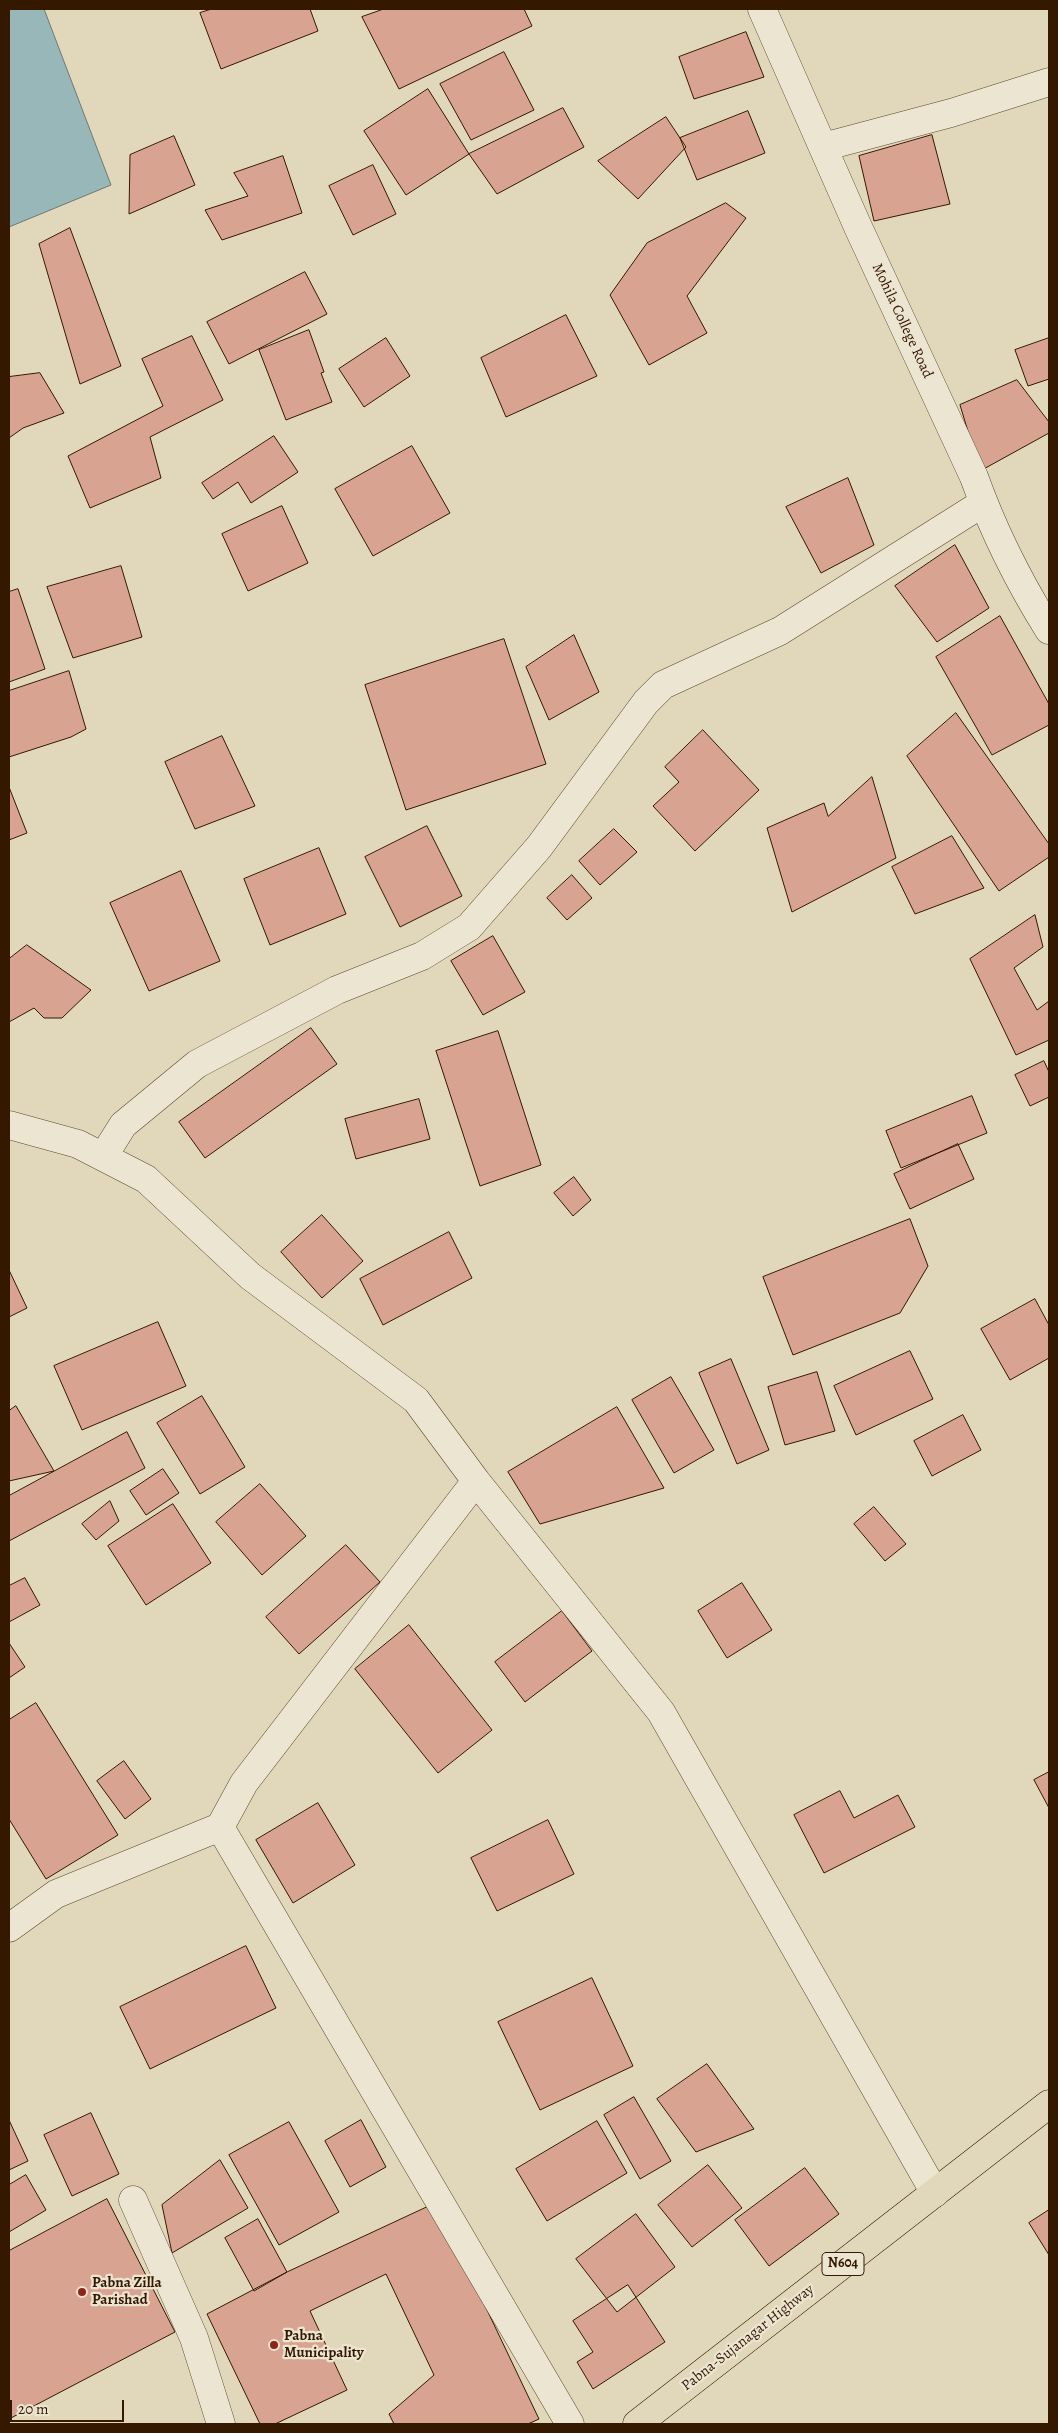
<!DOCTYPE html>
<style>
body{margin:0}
#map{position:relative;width:1058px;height:2433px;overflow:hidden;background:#e1d7ba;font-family:Alegreya,serif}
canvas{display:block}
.frame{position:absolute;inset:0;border:10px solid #341800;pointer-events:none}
.scale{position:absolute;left:10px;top:2400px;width:114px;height:22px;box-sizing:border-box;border:2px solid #341800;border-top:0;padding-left:6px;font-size:15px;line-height:18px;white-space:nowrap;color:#341800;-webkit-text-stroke:4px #ece5d2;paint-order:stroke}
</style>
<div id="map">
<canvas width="1058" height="2433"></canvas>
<div class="frame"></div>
<div class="scale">20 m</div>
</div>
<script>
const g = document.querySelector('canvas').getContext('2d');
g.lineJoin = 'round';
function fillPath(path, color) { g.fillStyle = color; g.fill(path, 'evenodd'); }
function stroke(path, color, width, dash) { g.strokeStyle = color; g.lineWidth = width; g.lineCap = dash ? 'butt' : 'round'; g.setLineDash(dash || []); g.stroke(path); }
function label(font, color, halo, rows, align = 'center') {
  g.font = font + ' Alegreya,serif'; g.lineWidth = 4.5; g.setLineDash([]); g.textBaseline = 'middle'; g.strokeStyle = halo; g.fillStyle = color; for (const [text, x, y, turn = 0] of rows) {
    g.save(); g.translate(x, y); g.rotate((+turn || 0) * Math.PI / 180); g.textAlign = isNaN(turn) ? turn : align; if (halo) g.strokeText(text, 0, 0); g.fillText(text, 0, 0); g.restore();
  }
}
const water = new Path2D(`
 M 9,9 L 44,9 L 111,185 L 9,227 Z`);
fillPath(water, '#98b7b9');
stroke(water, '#70776f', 1);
const building = new Path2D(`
 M 212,9 L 310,9 L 318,31 L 221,69 L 200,13 Z
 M 384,9 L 524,9 L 532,26 L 399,89 L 362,17 Z
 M 746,32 L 764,77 L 694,99 L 679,57 Z
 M 504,52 L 534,110 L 471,140 L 440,84 Z
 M 428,89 L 469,154 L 406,195 L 364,131 Z
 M 563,108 L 584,147 L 497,194 L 469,154 Z
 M 748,111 L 765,153 L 697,180 L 680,138 Z
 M 666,117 L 686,147 L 638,199 L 598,161 Z
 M 932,135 L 950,204 L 874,221 L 859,156 Z
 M 174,136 L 195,185 L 129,214 L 130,155 Z
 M 283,156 L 302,213 L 222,240 L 205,210 L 248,196 L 234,173 Z
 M 373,165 L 396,214 L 353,235 L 329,186 Z
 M 726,203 L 746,218 L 687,296 L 707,333 L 649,365 L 610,295 L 647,243 Z
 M 70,228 L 121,366 L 80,384 L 39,244 Z
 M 305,272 L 327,314 L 229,364 L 207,322 Z
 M 566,315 L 597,376 L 506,417 L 481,358 Z
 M 309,330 L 324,372 L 321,373 L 332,402 L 286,420 L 259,350 Z
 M 192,336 L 223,400 L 150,437 L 161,478 L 90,508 L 68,456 L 163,406 L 142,359 Z
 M 386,338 L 410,376 L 364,407 L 339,369 Z
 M 1049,338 L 1049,379 L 1028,386 L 1015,350 Z
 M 40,373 L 64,413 L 23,428 L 9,438 L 9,377 Z
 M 1017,380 L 1049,422 L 1049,433 L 980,471 L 960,405 Z
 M 274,436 L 298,472 L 251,503 L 238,482 L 213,499 L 202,483 Z
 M 412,446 L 450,513 L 373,556 L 335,489 Z
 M 848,478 L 874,545 L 821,573 L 786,507 Z
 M 282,506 L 308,563 L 248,591 L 222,534 Z
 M 955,545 L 989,608 L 937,642 L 895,586 Z
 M 121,566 L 142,637 L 73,658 L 47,587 Z
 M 18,589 L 45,669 L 9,682 L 9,592 Z
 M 1000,616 L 1049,704 L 1049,725 L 992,755 L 936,657 Z
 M 574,635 L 599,692 L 549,720 L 526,667 Z
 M 504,639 L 546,764 L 406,810 L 365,685 Z
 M 69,671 L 86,729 L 71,737 L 9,757 L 9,691 Z
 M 956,713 L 1049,844 L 1049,857 L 999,891 L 907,756 Z
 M 703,730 L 759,790 L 695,851 L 653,806 L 679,782 L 665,767 Z
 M 222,736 L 255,806 L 195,829 L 165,762 Z
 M 872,777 L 896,858 L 792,912 L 767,828 L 824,803 L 828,816 Z
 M 9,787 L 27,833 L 9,840 Z
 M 427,826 L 462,896 L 400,927 L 365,857 Z
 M 614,829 L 637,852 L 600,885 L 579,861 Z
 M 952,836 L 984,888 L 915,914 L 892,867 Z
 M 319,848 L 346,914 L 270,945 L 244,879 Z
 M 181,871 L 220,961 L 149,991 L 110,903 Z
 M 572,875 L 592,898 L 567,920 L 547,898 Z
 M 1035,915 L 1043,947 L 1014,968 L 1037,1010 L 1049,1001 L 1049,1040 L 1016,1055 L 970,959 Z
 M 493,936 L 525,992 L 483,1015 L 451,961 Z
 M 27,945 L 91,990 L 62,1018 L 44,1018 L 34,1008 L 9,1022 L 9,959 Z
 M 311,1028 L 337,1064 L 205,1158 L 179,1122 Z
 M 498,1031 L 541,1165 L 480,1186 L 436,1051 Z
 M 1044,1061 L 1049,1072 L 1049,1097 L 1030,1106 L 1015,1075 Z
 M 972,1096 L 987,1133 L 901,1168 L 886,1131 Z
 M 419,1099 L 430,1139 L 356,1159 L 345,1119 Z
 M 958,1144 L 974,1179 L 910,1209 L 894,1174 Z
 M 574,1177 L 591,1200 L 573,1216 L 554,1193 Z
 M 322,1215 L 363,1261 L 322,1298 L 281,1252 Z
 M 910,1219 L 928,1266 L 900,1313 L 793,1355 L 763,1277 Z
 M 449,1232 L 472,1278 L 383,1325 L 360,1279 Z
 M 9,1270 L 27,1308 L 9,1317 Z
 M 1035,1299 L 1049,1325 L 1049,1358 L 1010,1380 L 981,1329 Z
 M 158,1322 L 186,1386 L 82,1430 L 54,1366 Z
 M 910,1351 L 933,1399 L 856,1435 L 834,1386 Z
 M 731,1359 L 769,1450 L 737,1464 L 699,1373 Z
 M 817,1372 L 835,1431 L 785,1445 L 768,1387 Z
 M 671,1377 L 714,1450 L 674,1473 L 632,1400 Z
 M 202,1396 L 245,1467 L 200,1494 L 157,1423 Z
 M 16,1406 L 54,1471 L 9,1481 L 9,1411 Z
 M 617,1407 L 664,1488 L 540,1524 L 508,1472 Z
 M 963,1415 L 981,1450 L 932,1476 L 914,1441 Z
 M 127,1432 L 145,1468 L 9,1541 L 9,1496 Z
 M 163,1469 L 179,1493 L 146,1515 L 130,1491 Z
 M 260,1484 L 306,1536 L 262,1575 L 216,1522 Z
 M 110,1501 L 119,1521 L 96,1540 L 82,1524 Z
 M 173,1504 L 211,1563 L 146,1605 L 108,1546 Z
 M 874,1507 L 906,1544 L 885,1561 L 854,1524 Z
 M 346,1545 L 380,1582 L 299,1654 L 266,1617 Z
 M 25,1578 L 40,1605 L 9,1622 L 9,1586 Z
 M 742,1583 L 772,1630 L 727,1658 L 698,1611 Z
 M 562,1611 L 592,1651 L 525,1702 L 495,1662 Z
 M 409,1625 L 492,1730 L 438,1773 L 355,1669 Z
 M 9,1643 L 25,1667 L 9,1678 Z
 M 36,1703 L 118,1835 L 46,1879 L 9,1819 L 9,1720 Z
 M 124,1761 L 151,1799 L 125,1819 L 97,1781 Z
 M 1049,1772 L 1049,1808 L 1034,1780 Z
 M 840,1791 L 854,1818 L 898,1795 L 915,1827 L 824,1873 L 794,1815 Z
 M 318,1803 L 355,1865 L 293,1903 L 256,1840 Z
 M 548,1820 L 574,1874 L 497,1911 L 471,1858 Z
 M 246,1946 L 276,2008 L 150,2069 L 120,2007 Z
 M 592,1978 L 633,2066 L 540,2110 L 498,2022 Z
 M 707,2064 L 754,2129 L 696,2152 L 657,2099 Z
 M 634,2097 L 671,2161 L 640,2179 L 604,2115 Z
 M 91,2113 L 119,2174 L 72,2196 L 44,2135 Z
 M 9,2120 L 28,2161 L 9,2170 Z
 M 361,2120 L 386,2167 L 350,2187 L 325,2141 Z
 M 597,2121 L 627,2173 L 547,2221 L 516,2169 Z
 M 289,2122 L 339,2212 L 279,2245 L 229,2155 Z
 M 220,2160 L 248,2208 L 172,2253 L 162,2205 Z
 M 708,2165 L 742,2208 L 692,2247 L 658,2205 Z
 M 805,2168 L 839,2214 L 769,2266 L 735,2220 Z
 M 26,2175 L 46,2210 L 9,2232 L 9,2185 Z
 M 107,2199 L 175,2332 L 9,2419 L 9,2251 Z
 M 436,2203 L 539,2419 L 528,2424 L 394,2424 L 389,2414 L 434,2375 L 386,2274 L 310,2311 L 347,2390 L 275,2424 L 260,2424 L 207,2314 L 287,2272 Z
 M 1049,2210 L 1049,2255 L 1029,2223 Z
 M 636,2214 L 675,2267 L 617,2312 L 576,2259 Z
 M 258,2219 L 287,2272 L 254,2291 L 225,2238 Z
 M 628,2285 L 665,2342 L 593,2389 L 577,2362 L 593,2352 L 573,2321 Z`);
fillPath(building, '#d9a391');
stroke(building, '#341800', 1);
const minor = new Path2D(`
 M 762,9 L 858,227 L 974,477 C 993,530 1019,582 1049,630
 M 823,147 L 951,113 L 1049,82
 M 9,1125 L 78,1144 L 146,1179 L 250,1276 L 416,1400 L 476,1481 L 661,1712 L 935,2193
 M 103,1157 L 123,1125 L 197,1064 L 337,990 L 422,956 L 469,927 L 539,847 L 646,702 L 663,685 L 780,631 L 983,503
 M 220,1827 L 570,2424
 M 9,1928 L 56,1894 L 220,1827 L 244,1783 L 476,1481
 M 133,2200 L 194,2338 L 221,2424`);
const trunk = new Path2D(`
 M 637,2424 L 1049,2104`);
stroke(minor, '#5f482e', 29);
stroke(trunk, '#341800', 29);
stroke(minor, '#ece5d2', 28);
stroke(trunk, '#e1d7ba', 28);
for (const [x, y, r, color] of [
 [82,2292,5,"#8f2418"],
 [274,2345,5,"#8f2418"]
]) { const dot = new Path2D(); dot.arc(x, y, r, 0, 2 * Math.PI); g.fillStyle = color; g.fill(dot); stroke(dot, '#ece5d2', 2); }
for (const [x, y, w] of [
 [843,2264,42]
]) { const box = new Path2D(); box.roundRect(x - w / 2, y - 11.5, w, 23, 4); g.fillStyle = '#ece5d2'; g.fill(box); stroke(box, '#341800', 1); }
label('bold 14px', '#341800', null, [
 ["N604",843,2264]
]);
label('15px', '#341800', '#ece5d2', [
 ["Mohila College Road",902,321,65],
 ["Pabna-Sujanagar Highway",748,2338,-38]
]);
label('bold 15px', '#341800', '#ece5d2', [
 ["Pabna Zilla",92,2283],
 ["Parishad",92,2300],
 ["Pabna",284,2336],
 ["Municipality",284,2353]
], 'left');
</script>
